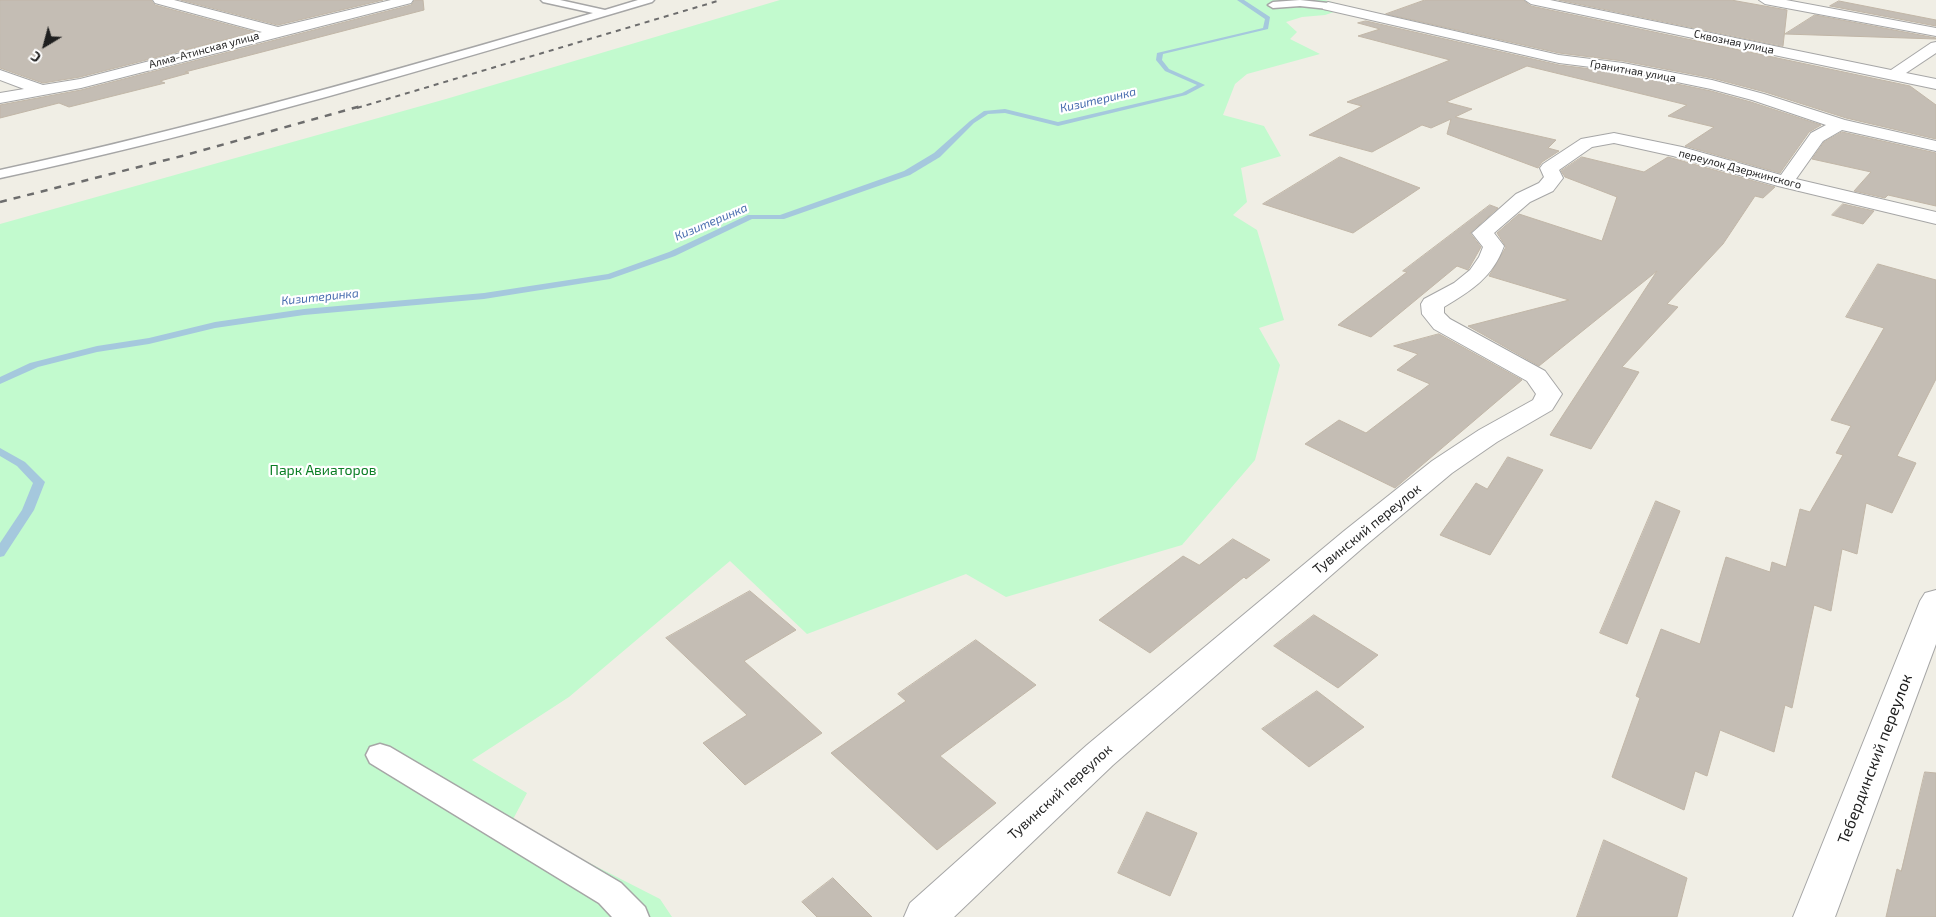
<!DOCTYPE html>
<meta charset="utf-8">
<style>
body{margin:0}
#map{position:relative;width:1936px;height:917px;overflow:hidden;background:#f0eee5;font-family:"Exo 2",sans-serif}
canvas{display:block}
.north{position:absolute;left:20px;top:20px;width:50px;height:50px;-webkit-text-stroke:4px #fff;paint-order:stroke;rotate:217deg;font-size:14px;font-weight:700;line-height:20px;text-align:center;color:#1f1f1f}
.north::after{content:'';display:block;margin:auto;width:18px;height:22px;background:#1f1f1f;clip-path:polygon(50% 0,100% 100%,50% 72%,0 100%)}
</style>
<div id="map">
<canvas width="1936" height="917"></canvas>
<div class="north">С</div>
</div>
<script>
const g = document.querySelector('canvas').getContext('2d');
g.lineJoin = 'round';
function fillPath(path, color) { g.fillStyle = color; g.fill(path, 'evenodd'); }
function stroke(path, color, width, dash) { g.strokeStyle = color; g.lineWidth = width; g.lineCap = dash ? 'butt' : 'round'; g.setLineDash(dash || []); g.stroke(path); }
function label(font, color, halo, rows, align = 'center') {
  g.font = font + ' "Exo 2",sans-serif'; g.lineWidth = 4.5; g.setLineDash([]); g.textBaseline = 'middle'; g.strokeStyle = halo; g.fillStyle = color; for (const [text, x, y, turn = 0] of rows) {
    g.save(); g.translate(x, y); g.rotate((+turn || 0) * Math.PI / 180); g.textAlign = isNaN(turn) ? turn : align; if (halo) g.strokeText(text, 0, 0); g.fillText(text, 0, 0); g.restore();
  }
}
fillPath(new Path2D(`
 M 780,0 L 1325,0 L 1349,7 L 1325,15 L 1302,17 L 1286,22 L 1297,32 L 1290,39 L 1320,54 L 1247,74 L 1235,84 L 1223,115 L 1264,126 L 1281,156 L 1241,168 L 1247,202 L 1233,215 L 1257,230 L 1284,320 L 1259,328 L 1280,365 L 1255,460 L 1182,545 L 1006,597 L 966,574 L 807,634 L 730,561 L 569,697 L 472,760 L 527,793 L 511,823 L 660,899 L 672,917 L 0,917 L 0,224 L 446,99 Z`), '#c2face');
fillPath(new Path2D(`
 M 1237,0 L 1244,0 L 1270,17 L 1268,29 L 1163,54 L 1162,60 L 1169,69 L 1205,85 L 1186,95 L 1058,126 L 1005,113 L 988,114 L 974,123 L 940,157 L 910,175 L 784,219 L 752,219 L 675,256 L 610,279 L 484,299 L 304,315 L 215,328 L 149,344 L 97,352 L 38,367 L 0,384 L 0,377 L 30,363 L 97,346 L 149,338 L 215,322 L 304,309 L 484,293 L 608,274 L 669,252 L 748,215 L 780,215 L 904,171 L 934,153 L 970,121 L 984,111 L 1005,109 L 1058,122 L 1182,93 L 1197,85 L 1165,71 L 1156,60 L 1157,53 L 1263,28 L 1265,19 Z
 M 0,448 L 25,462 L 45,482 L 34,510 L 4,556 L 0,557 L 0,543 L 22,510 L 33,483 L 17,466 L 0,456 Z`), '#a5c8dd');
const building = new Path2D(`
 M 0,0 L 151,0 L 155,5 L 255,32 L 80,77 L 43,83 L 0,68 Z
 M 181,0 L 383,0 L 278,25 Z
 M 415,0 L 423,0 L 424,10 L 185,72 L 189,73 L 160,81 L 165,83 L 69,107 L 59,103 L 0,118 L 0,105 L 81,90 L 411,5 Z
 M 1425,0 L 1523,0 L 1531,6 L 1910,86 L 1936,105 L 1936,139 L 1846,118 L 1765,92 L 1712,78 L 1623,61 L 1559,53 L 1386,14 Z
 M 1559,0 L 1731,0 L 1787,10 L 1783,46 Z
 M 1839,1 L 1936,20 L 1936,26 L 1830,6 Z
 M 1815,15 L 1936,38 L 1936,39 L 1785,34 Z
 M 1366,21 L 1559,65 L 1623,73 L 1711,91 L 1751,102 L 1821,125 L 1809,132 L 1780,173 L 1685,146 L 1714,127 L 1668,116 L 1687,105 L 1527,66 L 1446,102 L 1472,109 L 1455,117 L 1556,140 L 1548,148 L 1559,151 L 1542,162 L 1538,168 L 1447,134 L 1451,119 L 1431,128 L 1422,125 L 1372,152 L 1309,135 L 1362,106 L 1347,102 L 1450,60 L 1358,36 L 1380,29 L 1358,23 Z
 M 1842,132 L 1936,153 L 1936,206 L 1888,195 L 1885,198 L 1854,191 L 1871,172 L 1812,159 L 1824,142 Z
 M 1340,157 L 1420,188 L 1353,233 L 1263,204 Z
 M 1582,157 L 1644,172 L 1668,157 L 1775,187 L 1763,198 L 1755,196 L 1723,244 L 1667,304 L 1678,307 L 1622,367 L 1639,372 L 1591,449 L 1550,435 L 1657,271 L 1539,366 L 1468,326 L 1569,300 L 1489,276 L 1506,247 L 1497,233 L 1519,214 L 1602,241 L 1617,197 L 1565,177 L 1561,171 Z
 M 1843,204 L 1874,211 L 1863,224 L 1832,215 Z
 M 1490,205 L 1498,208 L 1470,233 L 1481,247 L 1468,270 L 1457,266 L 1371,337 L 1338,325 L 1407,272 L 1403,271 Z
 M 1878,264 L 1936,280 L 1936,379 L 1897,456 L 1916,463 L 1892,513 L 1866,503 L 1857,554 L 1842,549 L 1831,611 L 1814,605 L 1792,708 L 1785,705 L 1774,752 L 1720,730 L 1707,776 L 1695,771 L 1684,810 L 1612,777 L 1640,698 L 1636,696 L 1661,629 L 1700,644 L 1726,557 L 1770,572 L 1772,562 L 1786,567 L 1800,509 L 1810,512 L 1843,455 L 1836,453 L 1851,426 L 1831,420 L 1884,328 L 1846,317 Z
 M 1439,334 L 1522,380 L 1395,488 L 1305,444 L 1339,420 L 1366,433 L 1430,384 L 1397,370 L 1418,354 L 1394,346 Z
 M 1508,457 L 1543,470 L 1490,555 L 1440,535 L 1476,483 L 1487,489 Z
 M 1656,501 L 1680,511 L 1627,644 L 1600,633 Z
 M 1233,539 L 1270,560 L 1246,579 L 1244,577 L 1150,653 L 1099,620 L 1183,556 L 1199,565 Z
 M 750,591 L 796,630 L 744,661 L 822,733 L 745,785 L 703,743 L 747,715 L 666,638 Z
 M 1314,615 L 1378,655 L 1338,688 L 1274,646 Z
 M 976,640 L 1036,685 L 940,756 L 996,803 L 937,850 L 831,753 L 906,701 L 898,694 Z
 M 1317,691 L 1364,727 L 1309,767 L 1262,729 Z
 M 1925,772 L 1936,773 L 1936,917 L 1886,917 L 1897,869 L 1901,871 Z
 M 1147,812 L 1197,833 L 1170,896 L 1118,873 Z
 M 1604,840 L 1687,878 L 1677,917 L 1577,917 Z
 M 833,878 L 872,917 L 817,917 L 802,902 Z`);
fillPath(building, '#c4bdb4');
stroke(building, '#c1b6a7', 1);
const service = new Path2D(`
 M 541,0 L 560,0 L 605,10 L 638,0 L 654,0 L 652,2 C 436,66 221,131 0,178 L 0,170 C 200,127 396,70 593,13 L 543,2 Z
 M 1300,0 L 1328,3 L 1333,6 L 1328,9 L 1300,6 L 1273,8 L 1268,5 L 1273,2 Z
 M 380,744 L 390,747 L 621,883 L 645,907 L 649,917 L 612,917 L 599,903 L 370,763 L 366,755 L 370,747 Z`);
const minor = new Path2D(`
 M 153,0 L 174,0 L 278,27 L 391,0 L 413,0 L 411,3 L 81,88 L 0,103 L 0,93 L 24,89 L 0,80 L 0,70 L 43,85 L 80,79 L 262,32 L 155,3 Z
 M 1525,0 L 1550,0 L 1891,70 L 1931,43 L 1936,42 L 1936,53 L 1906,73 L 1936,79 L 1936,89 L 1531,4 Z
 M 1759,0 L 1786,0 L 1936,28 L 1936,36 L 1765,4 Z
 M 1328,2 L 1559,55 L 1623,63 L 1712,80 L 1764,94 L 1845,120 L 1936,141 L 1936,151 L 1842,130 L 1823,141 L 1796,179 L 1936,212 L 1936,224 L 1778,186 L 1673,156 L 1614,143 L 1592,147 L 1559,170 L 1563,178 L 1553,191 L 1530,202 L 1494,233 L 1504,246 C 1493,277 1471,291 1444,307 L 1444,313 L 1450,319 L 1545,371 L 1562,394 L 1552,410 L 1497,442 L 1452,473 L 1366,545 L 1113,765 L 954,917 L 904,917 L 910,903 L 1087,745 L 1344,531 L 1432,461 L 1479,430 L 1533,400 L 1536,394 L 1527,381 L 1434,329 L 1422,314 L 1421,304 L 1424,299 L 1454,283 L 1470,270 L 1479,257 L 1483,247 L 1472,233 L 1516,194 L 1539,183 L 1544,177 L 1540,168 L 1543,164 L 1581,139 L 1614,133 L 1682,147 L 1781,175 L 1811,133 L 1826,125 L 1752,100 L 1711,89 L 1623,71 L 1559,63 L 1323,9 L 1322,6 Z
 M 1936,590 L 1936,644 L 1835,917 L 1793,917 L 1920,601 L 1925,593 Z`);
stroke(service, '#a6a6a6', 3);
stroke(minor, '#a6a6a6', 2);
fillPath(service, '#fff');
fillPath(minor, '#fff');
stroke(new Path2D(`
 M 357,108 L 721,0`), '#6d6d6d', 2, [5, 5]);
stroke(new Path2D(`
 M 0,202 L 182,156 L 361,106`), '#6d6d6d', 2.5, [7, 7]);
label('11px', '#1f1f1f', '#fff', [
 ["Сквозная улица",1734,42,12],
 ["Алма-Атинская улица",204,50,-15],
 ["Гранитная улица",1633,71,10],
 ["переулок Дзержинского",1740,169,15]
]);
label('italic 12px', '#4a6eaf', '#fff', [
 ["Кизитеринка",1098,100,-13],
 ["Кизитеринка",711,222,-23],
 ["Кизитеринка",320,297,-6]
]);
label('14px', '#0b7e25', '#fff', [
 ["Парк Авиаторов",323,470]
]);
label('14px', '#1f1f1f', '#fff', [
 ["Тувинский переулок",1367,529,-39],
 ["Тувинский переулок",1060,792,-42]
]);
label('16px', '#1f1f1f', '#fff', [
 ["Тебердинский переулок",1875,759,-69]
]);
</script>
